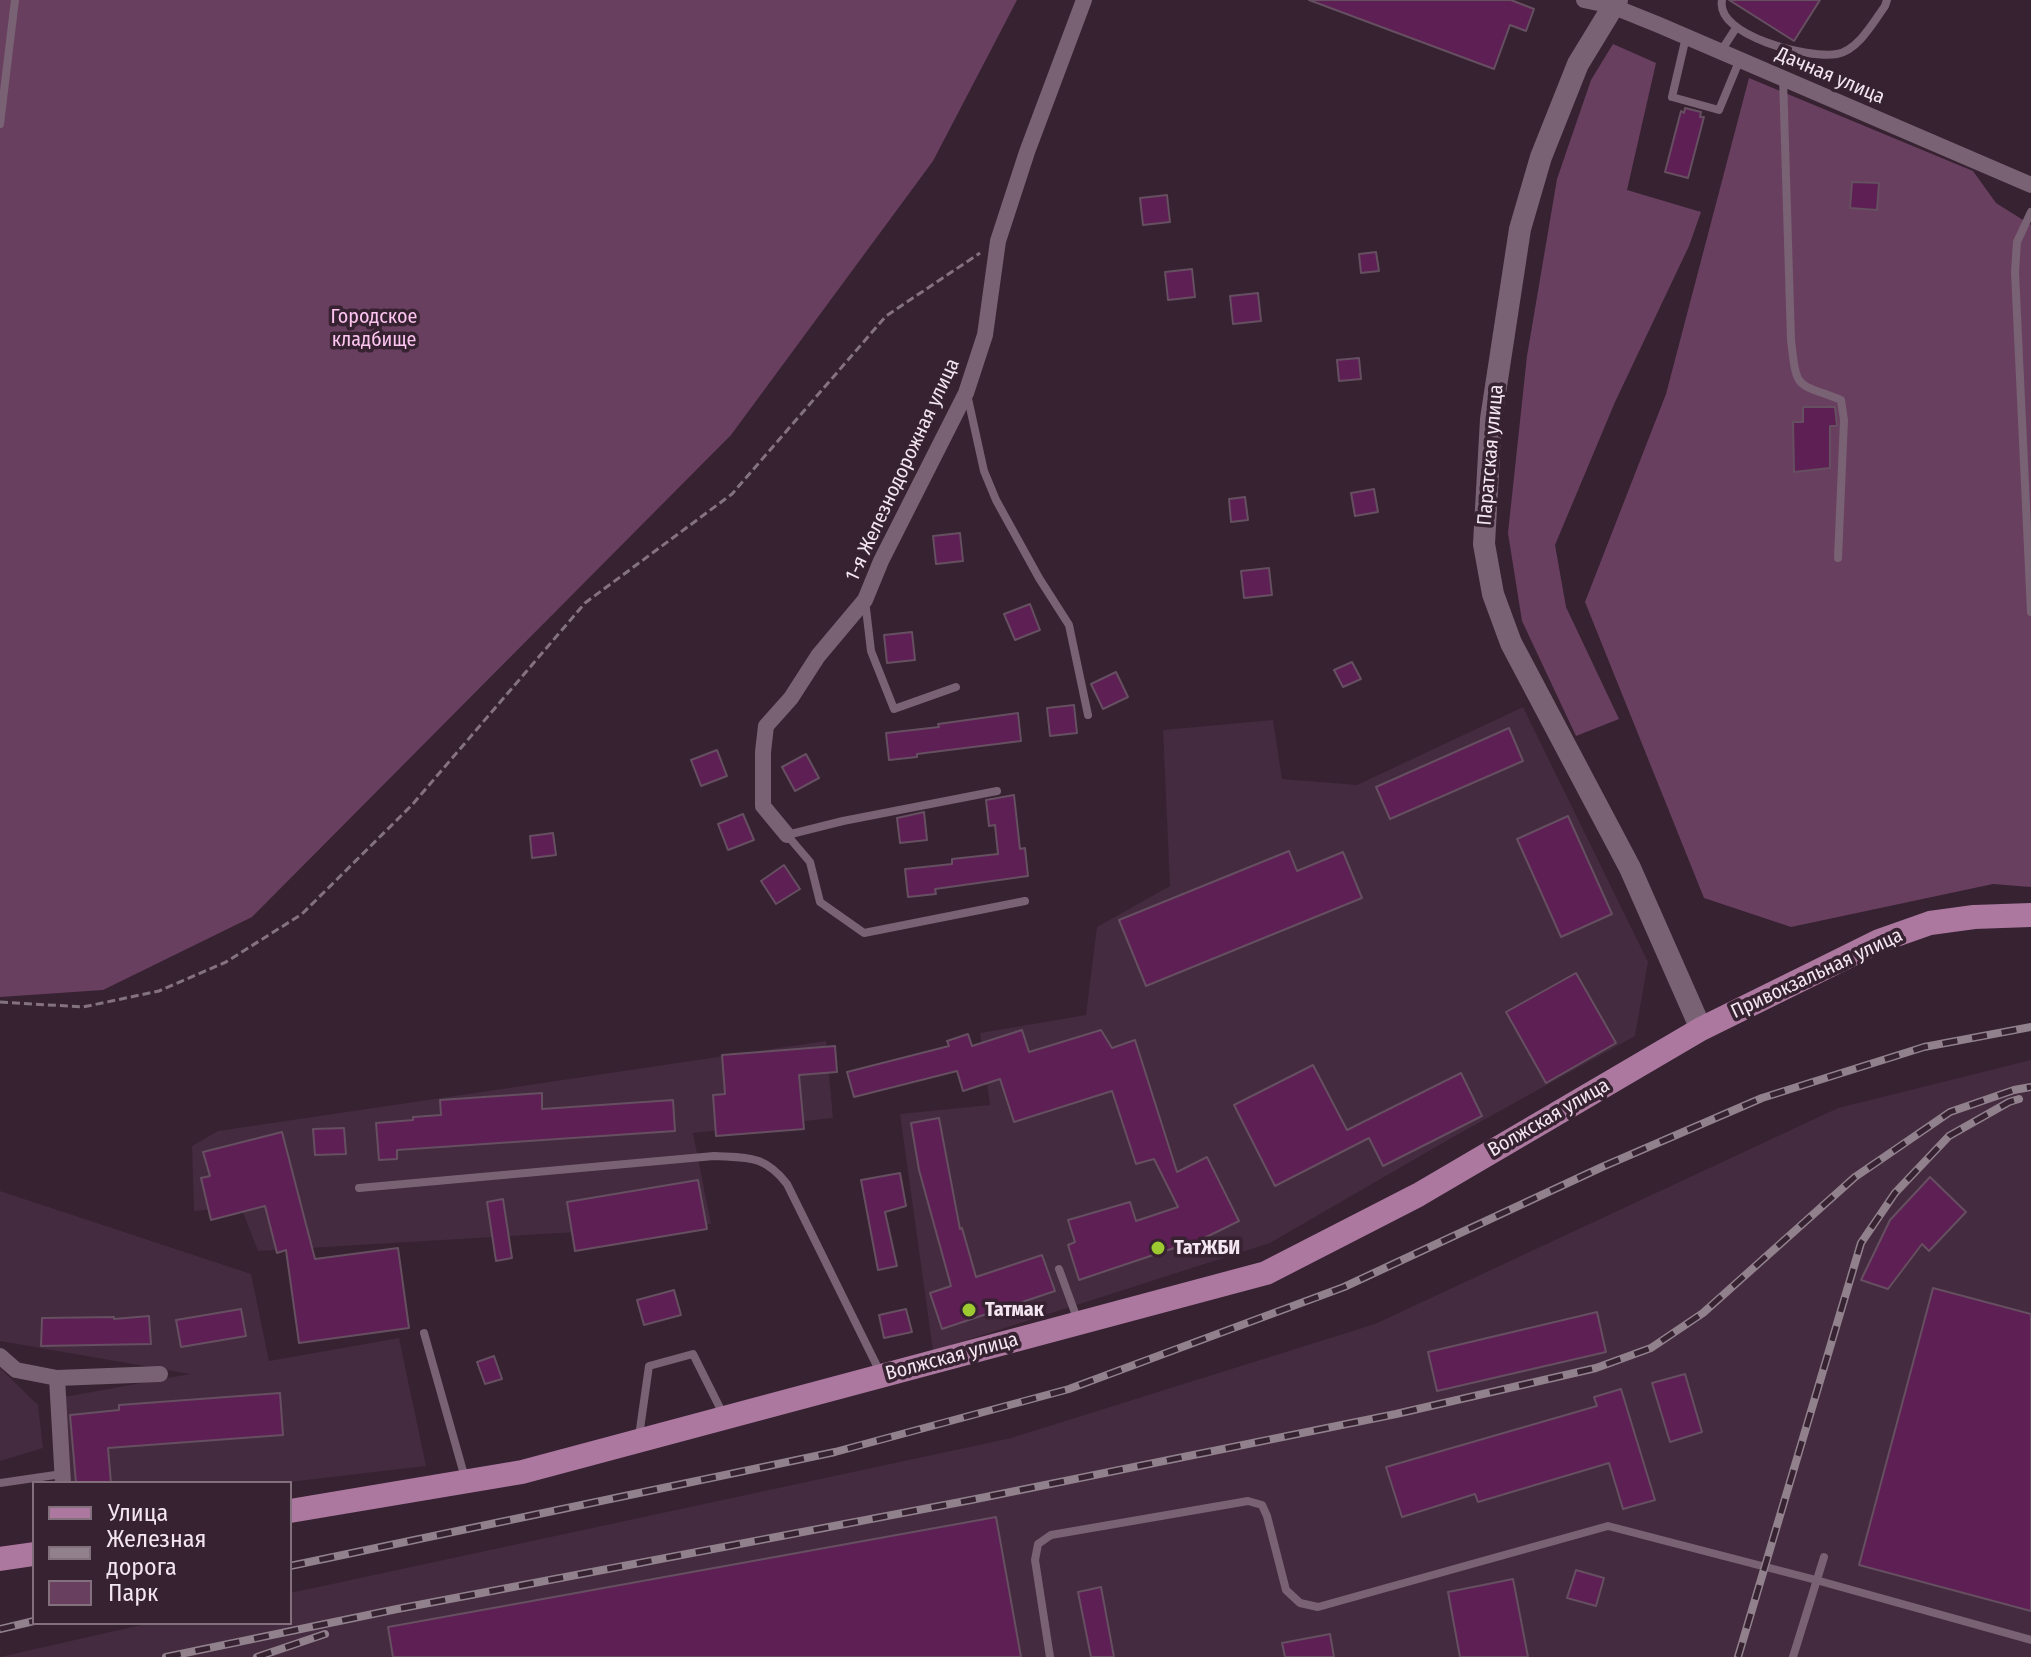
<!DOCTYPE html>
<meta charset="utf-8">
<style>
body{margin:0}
#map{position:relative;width:2031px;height:1657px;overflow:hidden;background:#362231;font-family:"Fira Sans Condensed",sans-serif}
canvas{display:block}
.legend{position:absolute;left:32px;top:1481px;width:260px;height:144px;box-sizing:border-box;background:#362231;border:2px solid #82707d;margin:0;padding:10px 14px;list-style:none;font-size:24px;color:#f3e6f0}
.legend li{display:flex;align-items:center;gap:16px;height:40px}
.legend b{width:40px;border:2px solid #82707d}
</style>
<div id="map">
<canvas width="2031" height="1657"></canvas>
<ul class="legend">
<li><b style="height:10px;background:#ac78a0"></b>Улица</li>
<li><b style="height:10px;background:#91818d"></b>Железная дорога</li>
<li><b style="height:22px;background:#693f60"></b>Парк</li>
</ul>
</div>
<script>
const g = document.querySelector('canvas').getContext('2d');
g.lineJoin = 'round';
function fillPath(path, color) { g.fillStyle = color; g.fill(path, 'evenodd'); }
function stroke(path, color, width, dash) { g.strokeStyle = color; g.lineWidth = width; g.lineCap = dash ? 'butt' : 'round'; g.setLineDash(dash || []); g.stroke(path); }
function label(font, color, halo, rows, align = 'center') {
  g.font = font + ' "Fira Sans Condensed",sans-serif'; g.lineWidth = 7; g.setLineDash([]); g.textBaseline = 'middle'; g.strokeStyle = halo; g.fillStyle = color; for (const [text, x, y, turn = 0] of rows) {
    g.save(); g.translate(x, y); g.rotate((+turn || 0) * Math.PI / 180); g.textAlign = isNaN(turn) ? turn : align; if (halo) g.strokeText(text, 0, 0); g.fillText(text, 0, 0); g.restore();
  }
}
fillPath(new Path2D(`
 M 1523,707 L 1648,962 L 1635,1036 L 1453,1137 L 1270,1243 L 933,1351 L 900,1114 L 990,1105 L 980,1033 L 1086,1015 L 1097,927 L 1170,886 L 1163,730 L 1273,720 L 1282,779 L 1357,785 Z
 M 826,1041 L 833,1118 L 693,1133 L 711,1224 L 258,1251 L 241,1207 L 194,1211 L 192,1146 L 218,1131 Z
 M 2031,1060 L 2031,1657 L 0,1657 L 150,1623 L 290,1623 L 290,1593 L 1011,1438 L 1375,1324 L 1838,1108 Z
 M 0,1191 L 251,1274 L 269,1361 L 399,1338 L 426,1466 L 281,1483 L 71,1483 L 59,1398 L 190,1374 L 0,1341 Z
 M 0,1368 L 38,1405 L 43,1448 L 0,1461 Z`), '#442b3f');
fillPath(new Path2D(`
 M 0,0 L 1017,0 L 933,161 L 731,435 L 252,917 L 103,990 L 0,997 Z
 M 1613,44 L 1656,63 L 1627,190 L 1701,212 L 1689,246 L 1615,402 L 1555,545 L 1566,607 L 1619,719 L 1576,736 L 1522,621 L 1508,533 L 1527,356 L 1557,179 L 1591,80 Z
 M 1749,78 L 1973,171 L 1996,203 L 2031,225 L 2031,887 L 1993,884 L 1791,927 L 1704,898 L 1585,602 L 1666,394 Z`), '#693f60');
const building = new Path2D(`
 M 1309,0 L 1511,0 L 1534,9 L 1526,31 L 1510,25 L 1494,69 Z
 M 1729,0 L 1820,0 L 1794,41 Z
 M 1685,108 L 1701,112 L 1700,117 L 1704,117 L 1688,178 L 1665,172 L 1681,111 L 1684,113 Z
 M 1852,182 L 1879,183 L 1877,210 L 1850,208 Z
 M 1167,195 L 1170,222 L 1143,225 L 1140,198 Z
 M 1376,252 L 1379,271 L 1361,273 L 1359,254 Z
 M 1192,269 L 1195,297 L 1168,300 L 1165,272 Z
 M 1258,293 L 1261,321 L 1233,324 L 1230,296 Z
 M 1359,358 L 1361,379 L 1339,381 L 1337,360 Z
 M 1803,407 L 1835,407 L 1837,426 L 1830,426 L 1830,468 L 1794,472 L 1793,422 L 1803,422 Z
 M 1374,489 L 1378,512 L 1355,516 L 1351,493 Z
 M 1245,497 L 1248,520 L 1231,522 L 1229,499 Z
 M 960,533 L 963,561 L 936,564 L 933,536 Z
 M 1269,568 L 1272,595 L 1244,598 L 1241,571 Z
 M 1030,604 L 1040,630 L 1015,640 L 1004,614 Z
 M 912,632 L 915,660 L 887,663 L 884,635 Z
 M 1352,662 L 1361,679 L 1343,687 L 1334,670 Z
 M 1116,672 L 1128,697 L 1103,709 L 1091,684 Z
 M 1074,705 L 1077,733 L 1050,736 L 1047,708 Z
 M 1018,713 L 1021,741 L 917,754 L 917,757 L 889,760 L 886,733 L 939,727 L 938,724 Z
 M 1509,728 L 1523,761 L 1390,819 L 1376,787 Z
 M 717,750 L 727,776 L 701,786 L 691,760 Z
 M 806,754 L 819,778 L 795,791 L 782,767 Z
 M 1014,795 L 1020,849 L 1025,848 L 1028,876 L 935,889 L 936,894 L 908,897 L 905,869 L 952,864 L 952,859 L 998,854 L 995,825 L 989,826 L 986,800 Z
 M 924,812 L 927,840 L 900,843 L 897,818 Z
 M 743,814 L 754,840 L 728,850 L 718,824 Z
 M 1568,816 L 1612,914 L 1561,937 L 1517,839 Z
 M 553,833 L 556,855 L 532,858 L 530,836 Z
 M 1289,851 L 1297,871 L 1343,852 L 1362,898 L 1146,986 L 1119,920 Z
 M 784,865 L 800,889 L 776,904 L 761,881 Z
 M 1576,973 L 1616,1043 L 1546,1083 L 1506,1012 Z
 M 1022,1030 L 1029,1052 L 1101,1030 L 1112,1048 L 1135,1040 L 1177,1172 L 1207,1157 L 1239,1221 L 1196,1242 L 1195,1241 L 1079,1280 L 1068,1245 L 1075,1242 L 1068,1220 L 1130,1202 L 1136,1221 L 1178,1207 L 1154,1159 L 1136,1164 L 1112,1091 L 1014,1122 L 1000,1079 L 963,1091 L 957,1071 L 854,1097 L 847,1072 L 949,1046 L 947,1041 L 968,1034 L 972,1046 Z
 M 835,1046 L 837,1072 L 799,1075 L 804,1129 L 716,1136 L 713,1095 L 725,1094 L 722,1055 Z
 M 1313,1065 L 1347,1130 L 1461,1073 L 1482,1116 L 1383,1166 L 1369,1138 L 1275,1186 L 1234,1105 Z
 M 542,1093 L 542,1109 L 673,1100 L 675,1131 L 397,1150 L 397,1159 L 379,1160 L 376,1123 L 413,1120 L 413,1117 L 441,1115 L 440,1100 Z
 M 939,1118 L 960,1229 L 962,1228 L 976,1277 L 1042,1255 L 1055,1291 L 942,1329 L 930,1293 L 951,1286 L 919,1170 L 911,1123 Z
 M 344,1128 L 346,1154 L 315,1155 L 313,1129 Z
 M 282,1132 L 315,1259 L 398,1248 L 409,1328 L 299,1343 L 286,1250 L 277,1253 L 265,1206 L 211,1220 L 201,1178 L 210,1176 L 203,1152 Z
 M 900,1173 L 906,1206 L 885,1212 L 897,1266 L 878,1270 L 861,1180 Z
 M 1930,1177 L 1966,1212 L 1929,1251 L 1922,1244 L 1888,1289 L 1861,1280 L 1890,1220 Z
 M 698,1180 L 707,1229 L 575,1251 L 567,1202 Z
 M 503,1199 L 512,1258 L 496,1261 L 487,1202 Z
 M 1933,1288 L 2031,1314 L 2031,1611 L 1859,1565 Z
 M 674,1290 L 681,1315 L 644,1325 L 637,1300 Z
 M 241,1309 L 246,1336 L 181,1347 L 176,1320 Z
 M 906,1309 L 912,1332 L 884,1338 L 879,1315 Z
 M 1597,1312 L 1606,1352 L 1437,1391 L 1428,1352 Z
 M 149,1316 L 151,1344 L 41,1346 L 42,1318 L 114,1317 L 114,1319 Z
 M 494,1356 L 502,1379 L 485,1384 L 477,1362 Z
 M 1685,1374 L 1702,1432 L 1670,1442 L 1652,1383 Z
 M 1621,1389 L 1655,1500 L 1623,1509 L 1609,1463 L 1478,1502 L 1475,1494 L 1402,1517 L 1386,1467 L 1597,1406 L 1594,1397 Z
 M 280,1393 L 283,1435 L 108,1448 L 111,1483 L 76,1483 L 70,1415 L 119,1410 L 119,1405 Z
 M 996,1517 L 1021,1657 L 393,1657 L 388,1627 Z
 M 1576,1570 L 1604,1578 L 1596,1606 L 1567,1598 Z
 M 1513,1579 L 1528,1657 L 1460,1657 L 1448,1592 Z
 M 1101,1587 L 1114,1657 L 1091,1657 L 1078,1592 Z
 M 1330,1634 L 1334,1657 L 1285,1657 L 1282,1643 Z`);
fillPath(building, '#5e2054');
stroke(building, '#654f60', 2);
stroke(new Path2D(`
 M 0,1002 L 83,1007 L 159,991 L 226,962 L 302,914 L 412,805 L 585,603 L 732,494 L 886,316 L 980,253`), '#84737f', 3, [8, 4]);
stroke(new Path2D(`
 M 1722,0 C 1715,36 1809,59 1837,54 C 1858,50 1873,23 1885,6 L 1887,0
 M 1686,37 L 1672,97 L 1719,110 L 1740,59
 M 1721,51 L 1736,28
 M 1783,78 L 1791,340 C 1797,391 1795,382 1841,400 L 1844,420 L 1838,558
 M 0,124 L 15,0
 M 2031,212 L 2017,242 L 2015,272 L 2031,612
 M 967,394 L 984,471 L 996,500 L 1039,578 L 1069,625 L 1088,715
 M 865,600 L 871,651 L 894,709 L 956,687
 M 997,791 L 843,821 L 787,835 L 810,862 L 820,902 L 864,933 L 1025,901
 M 359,1188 L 714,1156 C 749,1158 764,1155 787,1184 L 880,1372
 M 1059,1269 L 1078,1321
 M 424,1333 L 465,1478
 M 639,1436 L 649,1366 L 693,1354 L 723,1414
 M 0,1483 L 62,1474
 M 1050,1657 L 1035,1560 L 1038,1544 L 1051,1535 L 1248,1501 L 1262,1505 L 1267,1516 L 1286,1590 L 1300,1603 L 1318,1607 L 1608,1526 L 1816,1580 L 2031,1640
 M 1793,1657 L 1824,1557`), '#786273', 8);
stroke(new Path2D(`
 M 1584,0 L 1612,6 L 1659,25 L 2031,185
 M 787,835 L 763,806 L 763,752 L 766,726 L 791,698 L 818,656 L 865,600 L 881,561 L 966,393 L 985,335 L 998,241 L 1027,152 L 1084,0
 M 0,1356 L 16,1370 L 57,1378 L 160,1374
 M 57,1378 L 63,1483`), '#786273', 16);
stroke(new Path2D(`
 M 1617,0 L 1578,64 L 1541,157 L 1520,229 L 1491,419 L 1484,544 L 1493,594 L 1511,643 L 1630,868 L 1701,1029`), '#786273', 22);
stroke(new Path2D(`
 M 290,1511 L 522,1472 L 1266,1273 L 1418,1195 L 1701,1029 L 1879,941 L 1930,923 L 1974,917 L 2031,915
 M 0,1559 L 34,1554`), '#ac78a0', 24);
const rail = new Path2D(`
 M 290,1566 L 835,1452 L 1069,1389 L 1344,1287 L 1602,1167 L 1762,1098 L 1924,1047 L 2031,1027
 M 0,1629 L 34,1621
 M 166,1657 L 397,1609 L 971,1500 L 1396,1414 L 1596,1368 L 1651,1348 L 1703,1313 L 1855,1177 L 1950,1112 L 2014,1090 L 2031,1087
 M 257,1657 L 325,1634
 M 1738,1657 L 1861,1243 L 1895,1193 L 1949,1136 L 2009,1102 L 2019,1099`);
stroke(rail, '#91818d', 8);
stroke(rail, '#362231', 5, [15]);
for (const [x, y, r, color] of [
 [1158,1248,8,"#9dca30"],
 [969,1310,8,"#9dca30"]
]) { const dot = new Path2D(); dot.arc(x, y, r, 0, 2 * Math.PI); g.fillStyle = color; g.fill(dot); stroke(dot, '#362231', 3); }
label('20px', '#f3e6f0', '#362231', [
 ["Дачная улица",1830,76,23],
 ["Паратская улица",1491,455,-85],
 ["1-я Железнодорожная улица",903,470,-65],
 ["Привокзальная улица",1817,974,-25],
 ["Волжская улица",1549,1118,-30],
 ["Волжская улица",952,1357,-15]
]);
label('20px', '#fdc4f0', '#362231', [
 ["Городское",374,317],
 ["кладбище",374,340]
]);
label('bold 20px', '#f3e6f0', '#362231', [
 ["ТатЖБИ",1174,1248],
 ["Татмак",985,1310]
], 'left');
</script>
